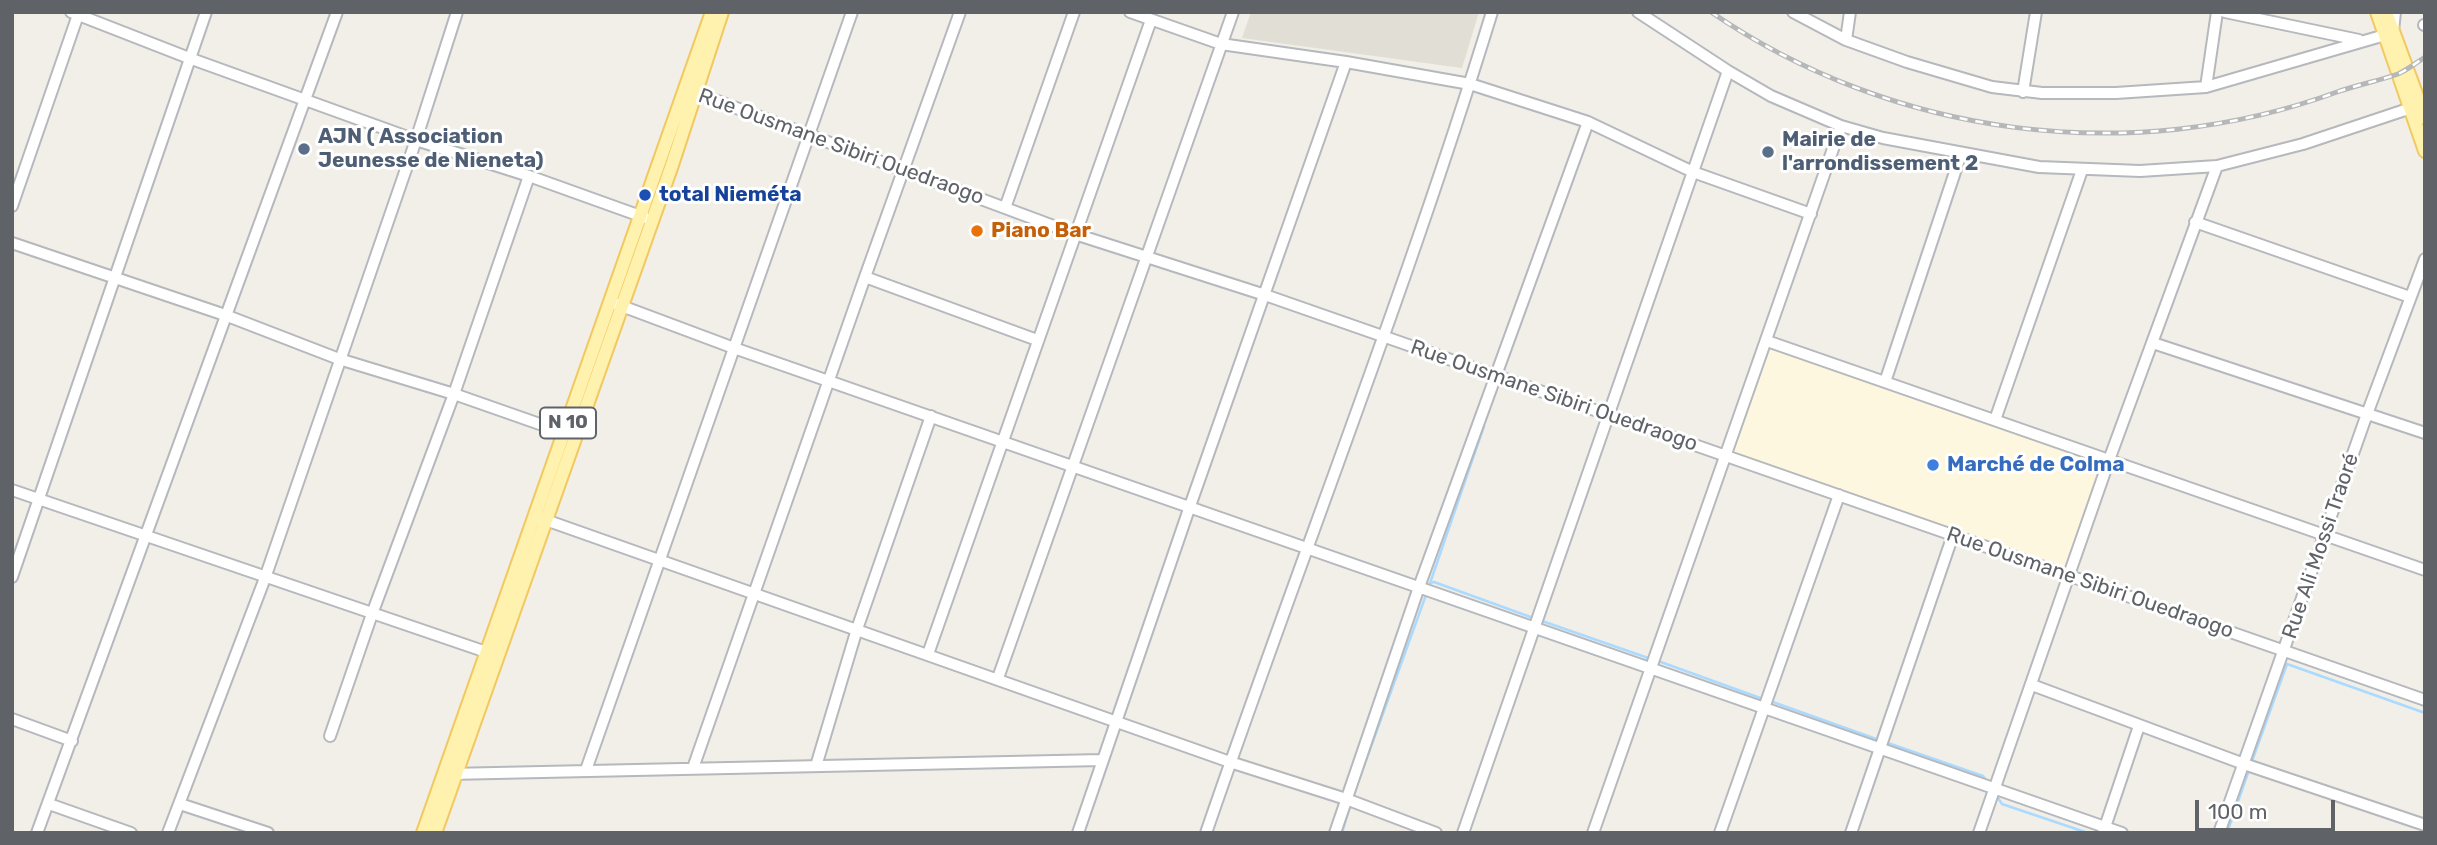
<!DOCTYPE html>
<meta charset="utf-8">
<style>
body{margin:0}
#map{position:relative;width:2437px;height:845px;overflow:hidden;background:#f1efe8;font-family:Rubik,sans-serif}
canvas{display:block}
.frame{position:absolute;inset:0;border:14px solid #5f6368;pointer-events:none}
.scale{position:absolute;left:2195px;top:800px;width:140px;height:32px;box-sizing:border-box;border:4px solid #5f6368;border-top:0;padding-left:9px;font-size:21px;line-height:24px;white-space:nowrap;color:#5f6368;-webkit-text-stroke:5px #fff;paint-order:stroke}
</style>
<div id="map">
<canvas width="2437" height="845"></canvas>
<div class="frame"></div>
<div class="scale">100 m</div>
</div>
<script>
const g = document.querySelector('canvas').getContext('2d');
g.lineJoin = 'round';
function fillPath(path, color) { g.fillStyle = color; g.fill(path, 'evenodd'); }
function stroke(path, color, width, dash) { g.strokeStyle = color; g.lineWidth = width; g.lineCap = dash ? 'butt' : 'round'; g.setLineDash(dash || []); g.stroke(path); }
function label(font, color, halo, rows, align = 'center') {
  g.font = font + ' Rubik,sans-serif'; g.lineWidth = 6; g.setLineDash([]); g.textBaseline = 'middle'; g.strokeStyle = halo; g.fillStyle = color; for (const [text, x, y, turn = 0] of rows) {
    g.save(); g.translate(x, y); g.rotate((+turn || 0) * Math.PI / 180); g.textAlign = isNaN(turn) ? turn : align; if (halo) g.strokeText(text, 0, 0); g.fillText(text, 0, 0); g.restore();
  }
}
fillPath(new Path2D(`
 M 1767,341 L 2109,460 L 2068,575 L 1725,456 Z`), '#fef7e0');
fillPath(new Path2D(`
 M 1251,12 L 1479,12 L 1462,68 L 1242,38 Z`), '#e1ded6');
stroke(new Path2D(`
 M 1430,583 L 1434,582 L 1536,619
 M 1428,589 L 1484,426
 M 1542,621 L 1651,659
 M 1658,661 L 1763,699
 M 1770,701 L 1879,740
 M 1885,742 L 1983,776 L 1986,780
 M 2251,764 L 2287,664 L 2425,713
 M 1996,795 L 2002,804 L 2088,833
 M 1352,799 L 1426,595
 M 1342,833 L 1350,806
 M 2227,833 L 2249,770`), '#aadaff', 2.5);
const minor = new Path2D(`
 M 71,12 L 189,58 L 416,140 L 529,176 L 646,218
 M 1130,12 L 1221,44 L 1346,62 L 1470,84 L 1588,122 L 1693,172 L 1811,214
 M 1638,12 L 1728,71 L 1771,96 L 1841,126 L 1883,138 L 2039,167 L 2140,171 L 2217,166 L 2303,144 L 2417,106
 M 1793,12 L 1846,40 L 1907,62 L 1992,87 L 2042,93 L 2116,93 L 2206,87 L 2385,35 L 2393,31 L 2395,12
 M 2225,12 L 2359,40
 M 2424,25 L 2425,25
 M 1846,40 L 1850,12
 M 2206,87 L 2217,12
 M 688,90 L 1075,234 L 1265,295 L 2425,700
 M 2023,92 L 2036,12
 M 12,206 L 79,12
 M 1005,208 L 1074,12
 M 2195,222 L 2410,297
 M 12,243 L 225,315 L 339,359 L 454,394 L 571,435
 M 865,277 L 1037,340
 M 611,302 L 734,348 L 2122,833
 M 1767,341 L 2425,570
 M 2153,343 L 2425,433
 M 1885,382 L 1961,154
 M 1995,420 L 2082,170
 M 12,490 L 495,655
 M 540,518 L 1230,762 L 1346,799 L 1436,833
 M 12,577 L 206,12
 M 928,654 L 1151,20
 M 998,678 L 1233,12
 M 2032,685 L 2244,764 L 2425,825
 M 12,719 L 72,741
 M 330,736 L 372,614 L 454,394 L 529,176
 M 816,766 L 857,629 L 931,416
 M 693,768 L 865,277 L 960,12
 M 586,770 L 852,12
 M 449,774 L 1102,760
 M 49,804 L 131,833
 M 180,804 L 268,833
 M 37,833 L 337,12
 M 168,833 L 265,578 L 416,140 L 457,12
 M 1078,833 L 1190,506 L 1346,62
 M 1206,833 C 1300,559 1407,289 1492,12
 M 1335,833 L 1419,587 L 1588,122
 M 1463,833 L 1728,71
 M 1593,833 L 1841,126
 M 1720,833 L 1839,495
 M 1851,833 L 1953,535
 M 1979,833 L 2109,460 L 2217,166
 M 2103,833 L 2139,726
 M 2219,833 L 2367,414 L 2425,259`);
const major = new Path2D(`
 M 2377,12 L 2425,151
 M 2386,12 L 2425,118
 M 423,833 L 712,12
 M 435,833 L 672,165 L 722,12`);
stroke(minor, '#b5b8bc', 14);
stroke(major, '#f2c960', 16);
stroke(minor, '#fff', 10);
stroke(major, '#fff2af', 12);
const rail = new Path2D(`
 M 1711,12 C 1893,137 2130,168 2337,92 C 2357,85 2378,81 2398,74 C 2407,70 2416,63 2425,57`);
stroke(rail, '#b6b7b8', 5);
stroke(rail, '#fff', 2.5, [8]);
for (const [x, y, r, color] of [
 [304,149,7,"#5c6f8a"],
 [1768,152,7,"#5c6f8a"],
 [645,195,7,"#1a4fb4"],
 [977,231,7,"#e8710a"],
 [1933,465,7,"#3f7fe0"]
]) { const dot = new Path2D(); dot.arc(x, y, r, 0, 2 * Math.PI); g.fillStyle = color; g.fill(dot); stroke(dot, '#fff', 2.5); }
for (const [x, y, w] of [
 [568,423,56]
]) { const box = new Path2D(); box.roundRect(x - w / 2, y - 15.5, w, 31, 5); g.fillStyle = '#fff'; g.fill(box); stroke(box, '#5f6368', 2); }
label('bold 19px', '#5f6368', null, [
 ["N 10",568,423]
]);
label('bold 21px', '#4e5e75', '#fff', [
 ["AJN ( Association",318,137],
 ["Jeunesse de Nieneta)",318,161],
 ["Mairie de",1782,140],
 ["l'arrondissement 2",1782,164]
], 'left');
label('21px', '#5f6368', '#fff', [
 ["Rue Ousmane Sibiri Ouedraogo",841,147,20],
 ["Rue Ousmane Sibiri Ouedraogo",1554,396,19],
 ["Rue Ali Mossi Traoré",2321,546,-71],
 ["Rue Ousmane Sibiri Ouedraogo",2090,583,19]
]);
label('bold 21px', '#164399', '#fff', [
 ["total Nieméta",659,195]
], 'left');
label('bold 21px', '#c56008', '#fff', [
 ["Piano Bar",991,231]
], 'left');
label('bold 21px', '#366cbe', '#fff', [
 ["Marché de Colma",1947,465]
], 'left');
</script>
